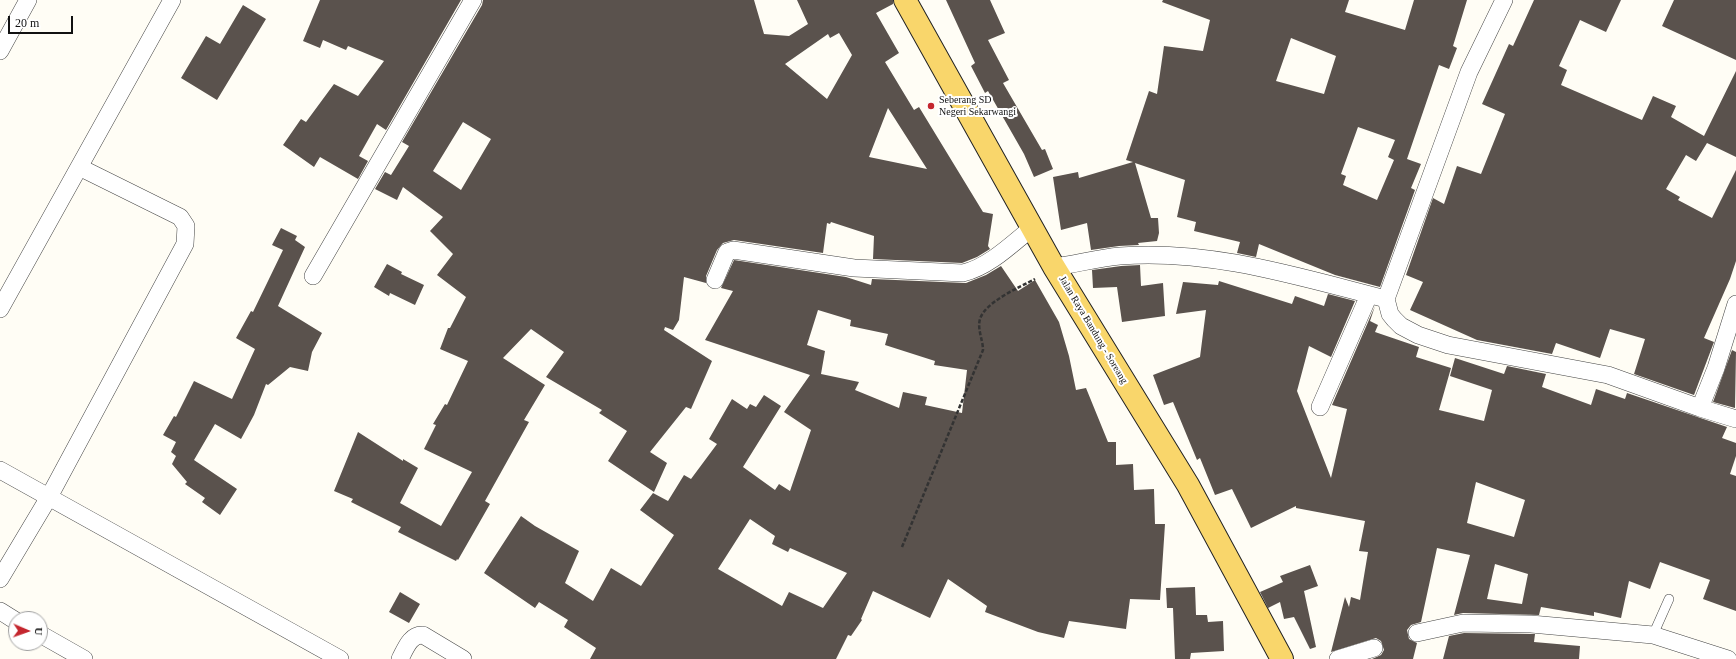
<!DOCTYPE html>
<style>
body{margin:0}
#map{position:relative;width:1736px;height:659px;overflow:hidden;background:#fffdf5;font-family:"Times New Roman",serif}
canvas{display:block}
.north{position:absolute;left:8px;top:611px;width:40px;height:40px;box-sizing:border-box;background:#fff;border:1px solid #a0a0a0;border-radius:50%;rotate:92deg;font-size:11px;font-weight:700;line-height:16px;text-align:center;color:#111}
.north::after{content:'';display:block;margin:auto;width:14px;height:18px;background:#c4262e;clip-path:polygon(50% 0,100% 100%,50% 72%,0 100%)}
.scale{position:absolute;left:8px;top:16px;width:65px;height:18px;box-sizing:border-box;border:2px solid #111;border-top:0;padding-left:5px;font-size:12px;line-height:14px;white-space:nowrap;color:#111;-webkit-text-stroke:3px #fff;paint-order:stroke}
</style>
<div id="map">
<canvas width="1736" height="659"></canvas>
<div class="north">U</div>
<div class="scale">20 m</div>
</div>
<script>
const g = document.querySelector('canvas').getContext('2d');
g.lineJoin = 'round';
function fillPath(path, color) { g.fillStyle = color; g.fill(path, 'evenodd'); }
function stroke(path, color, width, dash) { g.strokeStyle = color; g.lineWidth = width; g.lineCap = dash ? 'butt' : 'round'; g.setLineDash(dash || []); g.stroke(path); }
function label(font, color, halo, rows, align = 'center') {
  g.font = font + ' "Times New Roman",serif'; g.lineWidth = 4; g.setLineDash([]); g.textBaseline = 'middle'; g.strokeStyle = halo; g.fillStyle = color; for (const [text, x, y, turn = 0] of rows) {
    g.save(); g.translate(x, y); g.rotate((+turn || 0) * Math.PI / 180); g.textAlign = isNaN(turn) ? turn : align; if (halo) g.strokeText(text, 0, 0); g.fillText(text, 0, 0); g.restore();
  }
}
fillPath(new Path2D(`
 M 320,0 L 461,0 L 386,130 L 377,124 L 359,156 L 368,161 L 358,179 L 320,157 L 314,167 L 283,145 L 301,119 L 306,122 L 334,84 L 358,96 L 384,61 L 348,46 L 346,50 L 323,40 L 320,48 L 303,41 Z
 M 483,0 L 754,0 L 764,34 L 789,36 L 808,24 L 797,0 L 893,0 L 893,4 L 876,13 L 899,53 L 885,62 L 914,110 L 919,107 L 983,212 L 993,214 L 988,246 L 990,249 L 977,257 L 962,263 L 873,259 L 874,236 L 831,222 L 830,224 L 827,223 L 823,253 L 734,240 L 723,243 L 717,250 L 706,276 L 706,283 L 684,277 L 679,320 L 673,330 L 665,327 L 664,330 L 712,361 L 691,409 L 686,407 L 650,452 L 667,463 L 654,492 L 608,461 L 627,431 L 599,413 L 602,410 L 546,377 L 564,352 L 531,329 L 503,358 L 545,385 L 524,420 L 529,422 L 485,501 L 490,504 L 458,560 L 457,559 L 456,561 L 398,532 L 401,527 L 351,502 L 353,499 L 334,491 L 358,432 L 403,461 L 403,459 L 418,468 L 400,503 L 441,526 L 472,472 L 424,449 L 436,425 L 433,424 L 445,404 L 447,405 L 468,361 L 440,349 L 448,328 L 450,328 L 466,297 L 437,275 L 453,254 L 430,231 L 443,217 L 403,187 L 397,200 L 375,189 L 385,172 L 391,175 L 409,146 L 402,142 L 482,5 ZM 839,33 L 852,55 L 827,99 L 785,64 L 828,34 L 830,38 ZM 888,108 L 927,169 L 869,157 ZM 463,122 L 491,139 L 461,190 L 433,171 Z
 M 946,0 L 990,0 L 1005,33 L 988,40 L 1009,80 L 1003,83 L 1042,150 L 1045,149 L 1053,169 L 1034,177 L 1024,154 L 988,91 L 985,93 L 971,66 L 975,63 Z
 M 1163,0 L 1349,0 L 1345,12 L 1405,30 L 1414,0 L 1467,0 L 1453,46 L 1457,48 L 1449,69 L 1439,65 L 1407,159 L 1421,164 L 1411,188 L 1415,190 L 1380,287 L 1335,275 L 1259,244 L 1256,257 L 1237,253 L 1240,242 L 1194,231 L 1196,222 L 1177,217 L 1185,180 L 1135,163 L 1151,218 L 1158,218 L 1159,233 L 1157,241 L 1138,243 L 1139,245 L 1119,246 L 1091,250 L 1087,223 L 1061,230 L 1053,177 L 1078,172 L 1079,178 L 1133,162 L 1126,160 L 1149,91 L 1157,94 L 1164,46 L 1203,51 L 1210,20 L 1162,2 ZM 1291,38 L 1336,56 L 1324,94 L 1276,81 ZM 1358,127 L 1395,140 L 1388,157 L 1394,160 L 1377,200 L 1343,185 L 1346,176 L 1341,174 Z
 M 1534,0 L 1621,0 L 1606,32 L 1580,20 L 1559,66 L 1567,70 L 1561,85 L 1642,120 L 1653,96 L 1676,106 L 1671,117 L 1704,136 L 1736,71 L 1736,157 L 1707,143 L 1696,161 L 1686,155 L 1666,189 L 1680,197 L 1678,200 L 1712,218 L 1736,170 L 1736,261 L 1730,279 L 1704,338 L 1714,342 L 1694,395 L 1634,374 L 1645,339 L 1610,329 L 1600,358 L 1556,343 L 1552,354 L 1477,340 L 1410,310 L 1423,282 L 1406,275 L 1433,198 L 1444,204 L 1457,166 L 1481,174 L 1505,114 L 1482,104 L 1509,44 L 1513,46 Z
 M 1674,0 L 1736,0 L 1736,60 L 1662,26 Z
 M 243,5 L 266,19 L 217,100 L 181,78 L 206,36 L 220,44 Z
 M 281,228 L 297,236 L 295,240 L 305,247 L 278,306 L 322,333 L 312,352 L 308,371 L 290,367 L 268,385 L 266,384 L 254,415 L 241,439 L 215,424 L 194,460 L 237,489 L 220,515 L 202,502 L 205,498 L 185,484 L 187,482 L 172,464 L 176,456 L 171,452 L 176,442 L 163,435 L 174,416 L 176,417 L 194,381 L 232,399 L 255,349 L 236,338 L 251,311 L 253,312 L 283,250 L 272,245 Z
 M 734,260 L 846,277 L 871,285 L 872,279 L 966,283 L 986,275 L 1001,266 L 1018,291 L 1035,280 L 1059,322 L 1069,356 L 1076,390 L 1086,388 L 1108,442 L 1116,442 L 1116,465 L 1133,464 L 1134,490 L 1154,489 L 1155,524 L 1165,524 L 1160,600 L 1130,599 L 1126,629 L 1069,621 L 1064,638 L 1038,632 L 985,612 L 987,606 L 948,579 L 930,618 L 873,591 L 861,619 L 862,620 L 851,636 L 848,635 L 836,659 L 590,659 L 596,648 L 564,627 L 568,620 L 539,602 L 535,608 L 484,573 L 521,516 L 535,526 L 579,551 L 565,583 L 593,601 L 611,568 L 641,586 L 674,535 L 640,510 L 653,493 L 668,501 L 684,475 L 691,479 L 717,444 L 709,439 L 732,399 L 747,409 L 750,404 L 756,407 L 764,395 L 781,406 L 743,467 L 775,490 L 779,484 L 790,491 L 811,430 L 784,412 L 810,375 L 705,340 L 733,291 L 721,288 ZM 818,310 L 851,320 L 850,326 L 888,334 L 885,345 L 935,361 L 934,365 L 967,370 L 962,413 L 925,405 L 927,397 L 903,392 L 899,408 L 855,390 L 859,382 L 821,374 L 825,351 L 807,345 ZM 750,519 L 775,536 L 772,544 L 788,552 L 790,548 L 847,573 L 823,608 L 789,592 L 782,606 L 718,569 Z
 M 387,264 L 402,272 L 401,274 L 424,285 L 415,305 L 390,293 L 389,296 L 374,287 Z
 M 1140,265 L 1141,286 L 1163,283 L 1165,316 L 1122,322 L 1117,287 L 1093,288 L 1092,270 L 1121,266 Z
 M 1219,281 L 1292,304 L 1295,296 L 1324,306 L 1328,294 L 1355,301 L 1331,357 L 1309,346 L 1297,391 L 1331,478 L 1347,409 L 1332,405 L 1375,306 L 1370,321 L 1378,325 L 1375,332 L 1419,347 L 1416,357 L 1451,368 L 1439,410 L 1484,421 L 1492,390 L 1450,376 L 1455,358 L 1504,374 L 1507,366 L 1546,374 L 1542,387 L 1591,405 L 1596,389 L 1625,399 L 1627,393 L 1727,427 L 1722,438 L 1736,443 L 1736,456 L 1730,474 L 1736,476 L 1736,611 L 1703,599 L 1710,580 L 1660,562 L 1650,589 L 1629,581 L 1621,618 L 1594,612 L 1594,616 L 1541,607 L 1539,615 L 1463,613 L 1454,615 L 1470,555 L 1437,548 L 1421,622 L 1411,625 L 1407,630 L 1409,639 L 1417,643 L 1413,659 L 1372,659 L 1381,655 L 1384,650 L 1381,641 L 1376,638 L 1331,652 L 1345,597 L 1349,607 L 1351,597 L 1360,600 L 1368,552 L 1359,551 L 1365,521 L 1296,508 L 1296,506 L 1251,528 L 1232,489 L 1215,495 L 1200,458 L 1197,460 L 1173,402 L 1164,405 L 1153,375 L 1200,357 L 1206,310 L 1176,314 L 1183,282 L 1218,285 ZM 1476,482 L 1525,500 L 1514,537 L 1467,523 ZM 1495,564 L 1528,574 L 1522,604 L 1487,599 Z
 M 1732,350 L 1736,352 L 1735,408 L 1713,402 Z
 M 1310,565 L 1318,586 L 1304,591 L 1316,647 L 1310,649 L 1294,617 L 1284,619 L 1280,602 L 1268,608 L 1260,592 L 1283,582 L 1280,576 Z
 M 1195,587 L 1196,615 L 1207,615 L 1208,622 L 1223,621 L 1224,651 L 1191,653 L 1190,659 L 1175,659 L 1173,608 L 1167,608 L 1166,588 Z
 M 400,592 L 420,604 L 409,623 L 389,612 Z
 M 1464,633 L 1535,634 L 1534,642 L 1580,646 L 1579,659 L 1443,659 L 1449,636 Z`), '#5a524d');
const lane = new Path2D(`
 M 1653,635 L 1669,599`);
const street = new Path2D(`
 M 0,51 L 28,0
 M 1054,267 C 1076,264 1098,258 1120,256 C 1211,249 1299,277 1386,299 L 1469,72 L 1504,0
 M 313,276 L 473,0
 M 715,280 L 726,254 L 727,252 L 733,250 L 854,268 L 963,273 C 989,267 1013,243 1033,227
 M 1386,299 L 1390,314 L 1394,319 L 1401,326 L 1418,335 L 1448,345 L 1608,375 L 1700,408 L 1736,419
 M 0,309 L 172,0
 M 1320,407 L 1369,295
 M 1700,408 L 1716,368 L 1736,304
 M 0,470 L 340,659
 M 0,579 L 49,497 L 185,244 L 186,226 L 180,217 L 79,167
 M 0,611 L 16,621
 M 1417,633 L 1463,623 L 1531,624 L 1653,635 L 1728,659
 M 40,634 L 84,659
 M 400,659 C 405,650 410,634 423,635 L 463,659
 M 1338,659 L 1374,648`);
const primary = new Path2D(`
 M 905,0 L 1054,267 L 1188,485 L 1282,659`);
stroke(lane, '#444', 10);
stroke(street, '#444', 18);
stroke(primary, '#222', 24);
stroke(new Path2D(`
 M 902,547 L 983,350 C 983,340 977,329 980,319 C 985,302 1020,287 1035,279`), '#333', 2.5, [4, 2]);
stroke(lane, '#fff', 9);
stroke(street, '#fff', 17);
stroke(primary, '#f9d66b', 22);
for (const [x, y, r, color] of [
 [931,106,4,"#c4262e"]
]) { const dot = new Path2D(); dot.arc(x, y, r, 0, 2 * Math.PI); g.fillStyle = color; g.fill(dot); stroke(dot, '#fff', 1.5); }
label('10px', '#111', '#fff', [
 ["Seberang SD",939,100],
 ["Negeri Sekarwangi",939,112]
], 'left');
label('10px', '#111', '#fff', [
 ["Jalan Raya Bandung - Soreang",1093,330,59]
]);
</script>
